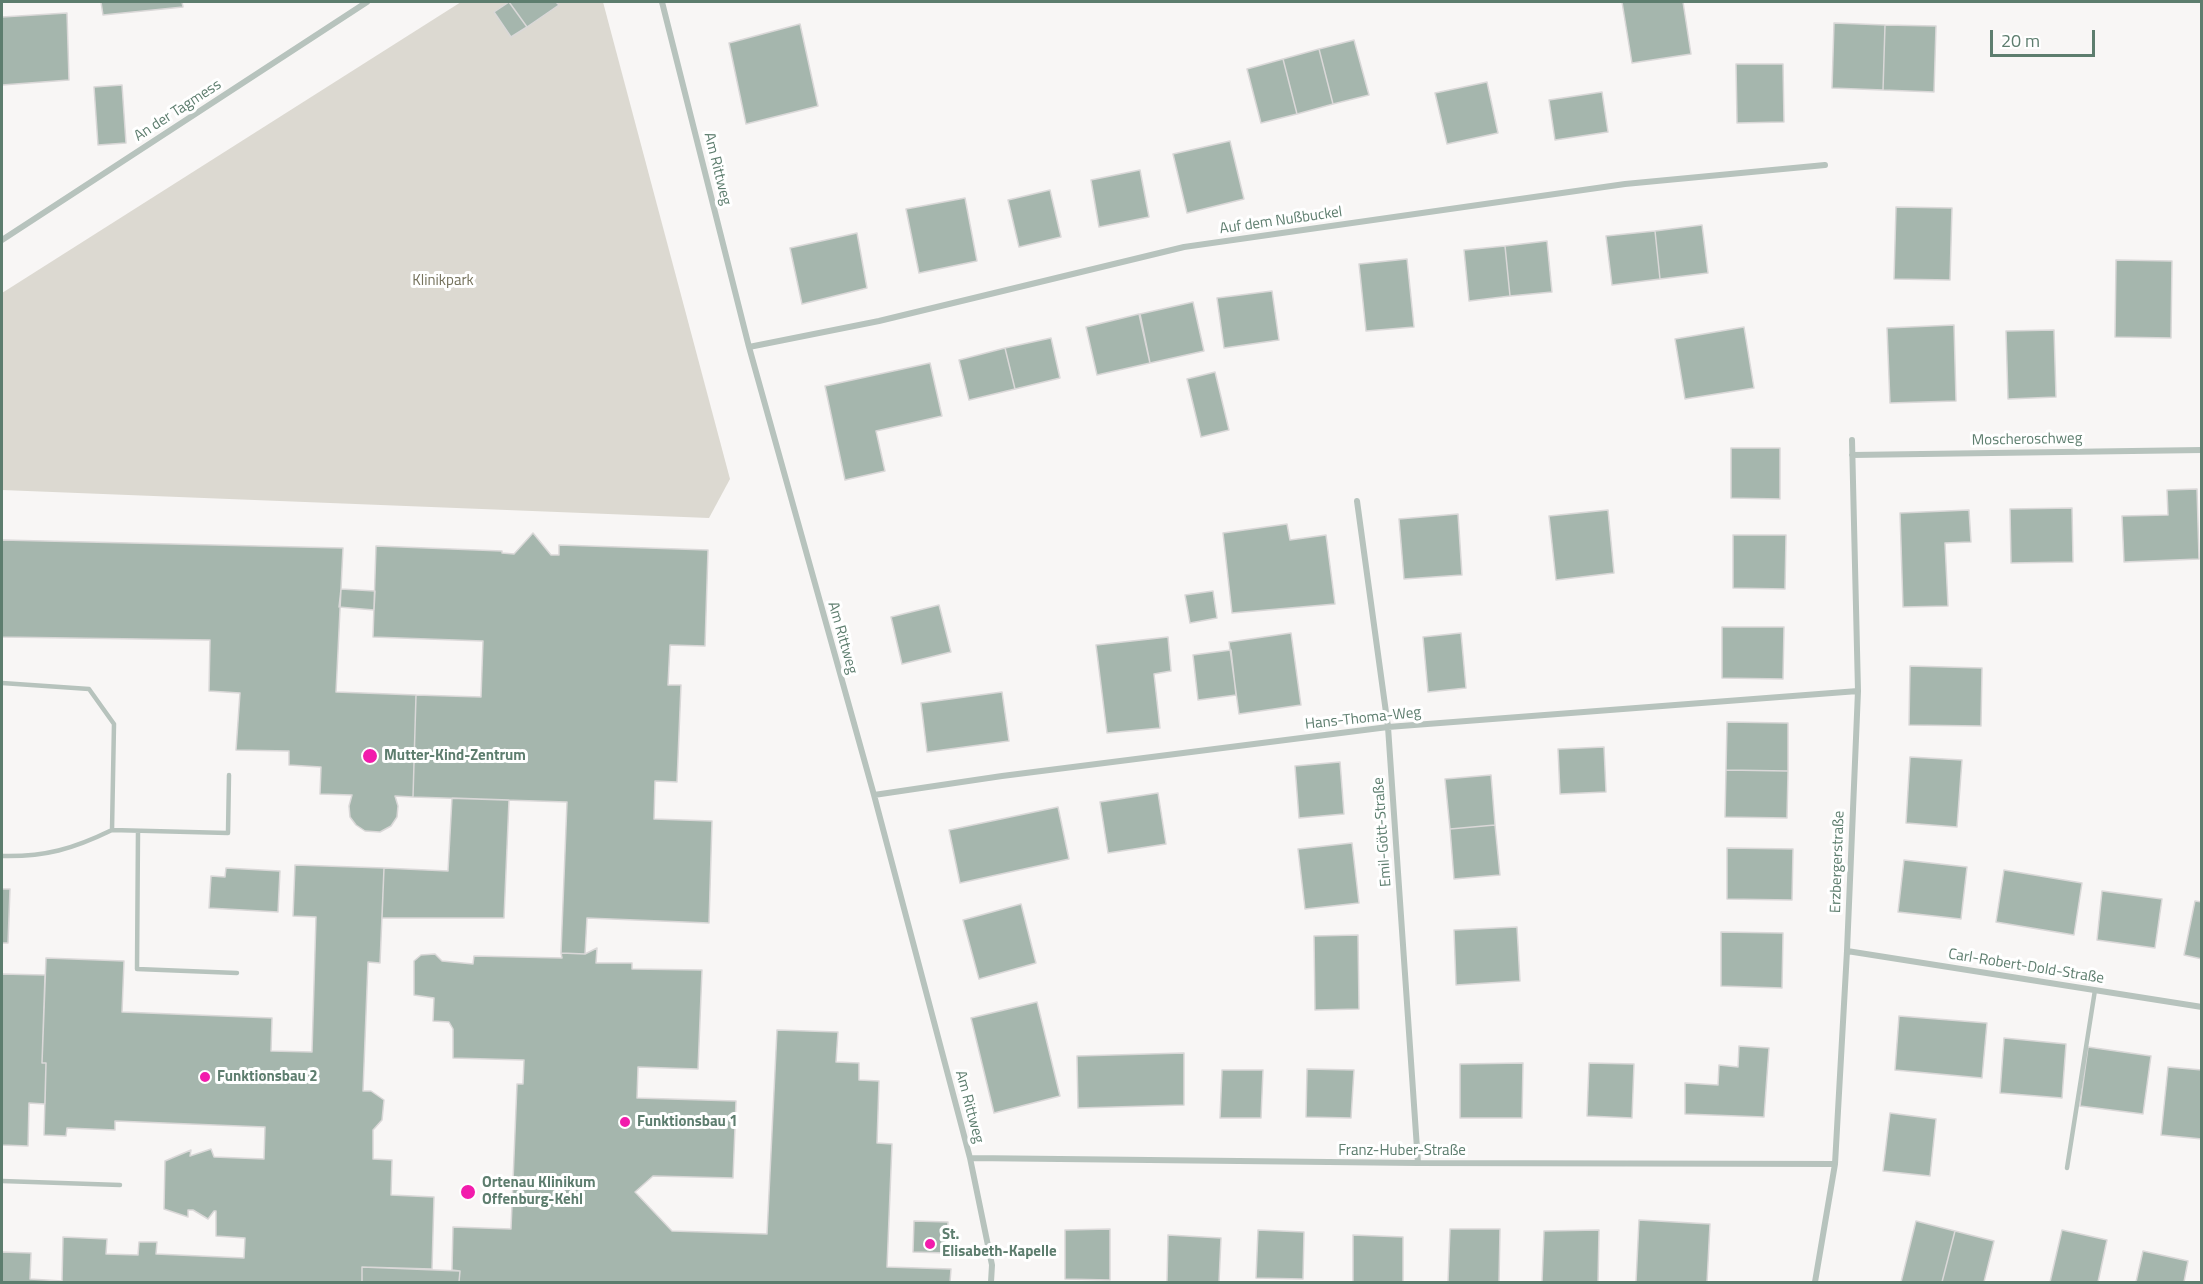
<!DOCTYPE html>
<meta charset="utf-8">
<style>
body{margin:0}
#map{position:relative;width:2203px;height:1284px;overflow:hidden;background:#f8f6f5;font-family:"Titillium Web",sans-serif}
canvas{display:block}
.frame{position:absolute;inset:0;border:3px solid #5d7d6e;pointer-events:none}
.scale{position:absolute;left:1990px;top:30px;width:105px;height:27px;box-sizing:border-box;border:3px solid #5d7d6e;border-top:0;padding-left:8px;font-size:18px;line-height:21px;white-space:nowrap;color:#5d7d6e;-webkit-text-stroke:4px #fff;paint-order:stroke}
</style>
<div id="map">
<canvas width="2203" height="1284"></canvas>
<div class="frame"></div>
<div class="scale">20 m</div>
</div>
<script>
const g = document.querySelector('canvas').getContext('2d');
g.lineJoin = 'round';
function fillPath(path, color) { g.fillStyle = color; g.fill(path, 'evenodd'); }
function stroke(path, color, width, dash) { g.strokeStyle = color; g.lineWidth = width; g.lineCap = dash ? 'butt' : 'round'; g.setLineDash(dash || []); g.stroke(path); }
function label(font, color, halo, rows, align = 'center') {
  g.font = font + ' "Titillium Web",sans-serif'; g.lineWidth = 6; g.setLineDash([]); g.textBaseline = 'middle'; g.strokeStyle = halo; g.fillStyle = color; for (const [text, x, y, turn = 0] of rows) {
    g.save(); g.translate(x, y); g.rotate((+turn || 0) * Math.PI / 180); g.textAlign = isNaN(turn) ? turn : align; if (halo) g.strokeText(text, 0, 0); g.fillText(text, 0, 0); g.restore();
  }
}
fillPath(new Path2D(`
 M 461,2 L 603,2 L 730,479 L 709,518 L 2,490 L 2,293 Z`), '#dcd9d1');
const building = new Path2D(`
 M 101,2 L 182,2 L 183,7 L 103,15 Z
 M 509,2 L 527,27 L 511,37 L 494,12 Z
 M 509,2 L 556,2 L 559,5 L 527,27 Z
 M 1622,2 L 1683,2 L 1691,54 L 1632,63 Z
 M 67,13 L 69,80 L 2,85 L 2,17 Z
 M 1834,23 L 1885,25 L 1883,90 L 1832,88 Z
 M 800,24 L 818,106 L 746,124 L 729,43 Z
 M 1885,25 L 1936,26 L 1934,92 L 1883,90 Z
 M 1354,40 L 1369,95 L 1333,104 L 1319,49 Z
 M 1319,49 L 1333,104 L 1297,114 L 1283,59 Z
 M 1283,59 L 1297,114 L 1261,123 L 1247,69 Z
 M 1736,64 L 1783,64 L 1784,122 L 1737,123 Z
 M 1487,82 L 1498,133 L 1447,144 L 1435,93 Z
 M 122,85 L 126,143 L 98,145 L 94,87 Z
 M 1602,92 L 1608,132 L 1555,140 L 1549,100 Z
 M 1230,141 L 1244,199 L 1187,213 L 1173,154 Z
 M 1140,170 L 1149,217 L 1099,227 L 1091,180 Z
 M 1050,190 L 1061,237 L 1019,247 L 1008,200 Z
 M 965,198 L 977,261 L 919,273 L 906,209 Z
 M 1896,207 L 1952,208 L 1950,280 L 1894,279 Z
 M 1702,225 L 1708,273 L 1660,279 L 1655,231 Z
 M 1655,231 L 1660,279 L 1612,285 L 1606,236 Z
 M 857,233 L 867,288 L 802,304 L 790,248 Z
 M 1547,241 L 1552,292 L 1510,296 L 1505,246 Z
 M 1505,246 L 1510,296 L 1469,301 L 1464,250 Z
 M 1407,259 L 1414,327 L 1366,331 L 1359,264 Z
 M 2116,260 L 2172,261 L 2171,338 L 2115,337 Z
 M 1272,291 L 1279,340 L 1224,348 L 1217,298 Z
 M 1193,302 L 1204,351 L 1150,363 L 1140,314 Z
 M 1139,314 L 1150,363 L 1097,375 L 1086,327 Z
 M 1954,325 L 1956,401 L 1890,403 L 1887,328 Z
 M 1744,327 L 1754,388 L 1685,399 L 1675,339 Z
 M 2054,330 L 2056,397 L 2008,399 L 2006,331 Z
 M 1051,338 L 1060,378 L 1015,389 L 1005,348 Z
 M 1005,348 L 1015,389 L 969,400 L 959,360 Z
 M 930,363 L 942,416 L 876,431 L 885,471 L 845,480 L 825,386 Z
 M 1215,372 L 1229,430 L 1201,437 L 1187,379 Z
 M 1731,448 L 1780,448 L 1780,499 L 1731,498 Z
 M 2197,489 L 2199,559 L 2124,562 L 2122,516 L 2168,515 L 2167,490 Z
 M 2072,508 L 2073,562 L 2011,563 L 2010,509 Z
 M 1608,510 L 1614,573 L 1556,580 L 1549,516 Z
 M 1969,510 L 1971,542 L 1945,543 L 1948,606 L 1903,607 L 1900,513 Z
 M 1458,514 L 1462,575 L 1404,579 L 1399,519 Z
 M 1287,524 L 1290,540 L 1326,535 L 1335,604 L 1232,613 L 1223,533 Z
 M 533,533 L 551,555 L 559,555 L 559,545 L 708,550 L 705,646 L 670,645 L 668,685 L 681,685 L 677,782 L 655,781 L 654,819 L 712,821 L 709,923 L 587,918 L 585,954 L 561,953 L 567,802 L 413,797 L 416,695 L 481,697 L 483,641 L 373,637 L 376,546 L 502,551 L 502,553 L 514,554 Z
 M 1733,535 L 1786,535 L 1785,589 L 1733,588 Z
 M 2,540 L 343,548 L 336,692 L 416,695 L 413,797 L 395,796 L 398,806 L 397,817 L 391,826 L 380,832 L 365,831 L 356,825 L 350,817 L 349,806 L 352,795 L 320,794 L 321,767 L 289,765 L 289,751 L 236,750 L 240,693 L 209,691 L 210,640 L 2,637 Z
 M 341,589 L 375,591 L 374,610 L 339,607 Z
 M 1213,591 L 1217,618 L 1190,623 L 1185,595 Z
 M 939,605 L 951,652 L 902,664 L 891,617 Z
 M 1722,627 L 1784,627 L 1783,679 L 1722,678 Z
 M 1291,633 L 1301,705 L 1239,714 L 1229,642 Z
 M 1461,633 L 1466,688 L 1428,692 L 1423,637 Z
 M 1168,637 L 1171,671 L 1154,674 L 1160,728 L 1107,733 L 1096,645 Z
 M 1231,650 L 1236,695 L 1198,700 L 1193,655 Z
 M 1910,666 L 1982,668 L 1981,726 L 1909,725 Z
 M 1002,692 L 1009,741 L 927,752 L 921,703 Z
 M 1727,722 L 1788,723 L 1788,771 L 1726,770 Z
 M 1604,747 L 1606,792 L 1560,794 L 1558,749 Z
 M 1910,757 L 1962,760 L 1957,827 L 1906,823 Z
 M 1340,762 L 1344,814 L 1299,818 L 1295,766 Z
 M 1726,770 L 1788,771 L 1787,818 L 1725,817 Z
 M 1491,775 L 1495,825 L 1450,829 L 1445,779 Z
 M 1158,793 L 1166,844 L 1108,853 L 1100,802 Z
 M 452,798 L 509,800 L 504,918 L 382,918 L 384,868 L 448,871 Z
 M 1058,807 L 1069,859 L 960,883 L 949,830 Z
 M 1495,825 L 1500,875 L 1454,879 L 1450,829 Z
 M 1352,843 L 1359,903 L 1305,909 L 1298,849 Z
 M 1727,848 L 1793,849 L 1792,900 L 1727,899 Z
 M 1904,860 L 1967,867 L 1961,919 L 1898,912 Z
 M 295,865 L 384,868 L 380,963 L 368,962 L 363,1091 L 371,1091 L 384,1100 L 382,1120 L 373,1130 L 373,1159 L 392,1160 L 391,1195 L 434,1197 L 432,1269 L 362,1267 L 362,1282 L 2,1282 L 2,1252 L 31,1253 L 30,1279 L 62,1281 L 63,1237 L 107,1239 L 106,1254 L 138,1255 L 139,1242 L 157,1242 L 156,1254 L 244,1258 L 245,1238 L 216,1236 L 216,1211 L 214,1211 L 208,1219 L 193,1210 L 188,1210 L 188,1217 L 164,1209 L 165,1161 L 191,1150 L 190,1156 L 211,1149 L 214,1157 L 264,1159 L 265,1127 L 115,1121 L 115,1130 L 67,1128 L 66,1136 L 44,1135 L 46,1063 L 42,1063 L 46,958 L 124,961 L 122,1012 L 272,1018 L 271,1051 L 312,1052 L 316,917 L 293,916 Z
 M 226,868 L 280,871 L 278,912 L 209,908 L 211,876 L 225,877 Z
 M 2004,870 L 2082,883 L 2074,935 L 1996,922 Z
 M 2,889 L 10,889 L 8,943 L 2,943 Z
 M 2102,891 L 2162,899 L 2155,948 L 2097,940 Z
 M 2195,901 L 2202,902 L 2202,959 L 2184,955 Z
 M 1021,904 L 1036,963 L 979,979 L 963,920 Z
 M 1517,927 L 1520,981 L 1456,985 L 1454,930 Z
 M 1721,932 L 1783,933 L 1782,988 L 1721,986 Z
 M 1358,935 L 1359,1009 L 1315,1010 L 1314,936 Z
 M 597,948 L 596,963 L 632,963 L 632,969 L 702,970 L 698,1069 L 638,1067 L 637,1098 L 736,1101 L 733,1178 L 653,1176 L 635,1192 L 672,1231 L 767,1234 L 777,1030 L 838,1032 L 836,1062 L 859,1063 L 859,1080 L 879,1081 L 877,1143 L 892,1144 L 887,1267 L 951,1269 L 950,1282 L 459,1282 L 460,1271 L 452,1270 L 453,1227 L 511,1229 L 517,1084 L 523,1084 L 524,1060 L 453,1058 L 453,1029 L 449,1022 L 433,1021 L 434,998 L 414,995 L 414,961 L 421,955 L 435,954 L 442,961 L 473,964 L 474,956 L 562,958 L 561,953 L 585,954 Z
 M 2,974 L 45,975 L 42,1063 L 46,1063 L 45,1104 L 29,1103 L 28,1146 L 2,1145 Z
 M 1037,1002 L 1060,1096 L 994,1113 L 971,1018 Z
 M 1899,1016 L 1987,1023 L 1982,1078 L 1895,1070 Z
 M 2004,1038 L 2066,1044 L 2062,1098 L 2000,1093 Z
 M 1739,1046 L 1769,1048 L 1764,1117 L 1685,1114 L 1685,1083 L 1718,1085 L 1719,1065 L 1738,1067 Z
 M 2088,1047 L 2151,1056 L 2143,1114 L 2080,1106 Z
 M 1184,1053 L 1184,1105 L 1078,1108 L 1077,1056 Z
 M 1523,1063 L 1522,1118 L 1460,1118 L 1460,1064 Z
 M 1589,1063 L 1634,1064 L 1632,1118 L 1587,1116 Z
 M 2168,1067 L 2202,1070 L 2202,1139 L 2161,1135 Z
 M 1307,1069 L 1354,1070 L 1351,1118 L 1306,1117 Z
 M 1222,1070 L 1263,1070 L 1261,1118 L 1220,1118 Z
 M 1890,1113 L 1936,1119 L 1930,1176 L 1883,1171 Z
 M 1639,1220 L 1710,1224 L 1707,1282 L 1636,1282 Z
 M 914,1221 L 948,1222 L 946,1253 L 913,1252 Z
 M 1916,1221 L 1955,1231 L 1942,1282 L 1901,1282 Z
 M 1110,1229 L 1110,1280 L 1065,1279 L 1065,1230 Z
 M 1450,1229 L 1500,1229 L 1499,1282 L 1448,1282 Z
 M 1258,1230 L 1304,1232 L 1303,1279 L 1256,1278 Z
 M 1599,1230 L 1598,1282 L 1542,1282 L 1544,1231 Z
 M 2062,1230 L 2107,1240 L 2098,1282 L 2050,1282 Z
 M 1955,1231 L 1994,1241 L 1984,1282 L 1942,1282 Z
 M 1168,1235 L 1221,1238 L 1219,1282 L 1167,1282 Z
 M 1353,1235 L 1403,1237 L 1403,1282 L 1353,1282 Z
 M 2143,1251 L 2188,1261 L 2184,1282 L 2136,1282 Z
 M 362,1267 L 460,1271 L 459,1282 L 362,1282 Z`);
fillPath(building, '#a5b6ad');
stroke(building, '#dad8d8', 1.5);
stroke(new Path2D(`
 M 2,683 L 89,689 L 114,724 L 112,830 C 73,849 45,857 2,856
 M 112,830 L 228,833 L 229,775
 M 138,831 L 137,969 L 237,973
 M 2067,1168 L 2095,990
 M 2,1181 L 120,1185`), '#b7c3bd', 4.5);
stroke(new Path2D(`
 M 662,2 L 749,347 L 874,795 L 970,1158 L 992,1265 L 991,1282
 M 2,240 L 367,2
 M 749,347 L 879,321 L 1184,247 L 1625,184 L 1825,165
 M 1852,455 L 2202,450
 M 1357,501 L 1388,727 L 1418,1163
 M 874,795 L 1002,776 L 1388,727 L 1858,691
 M 1847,951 L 2202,1007
 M 970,1158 L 1418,1163 L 1835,1164
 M 1815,1282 L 1835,1164 L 1847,951 L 1858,691 L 1852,440`), '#b7c3bd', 6);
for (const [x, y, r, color] of [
 [370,756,8,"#f21cac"],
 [205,1077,6,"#f21cac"],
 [625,1122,6,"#f21cac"],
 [468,1192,8,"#f21cac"],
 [930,1244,6,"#f21cac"]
]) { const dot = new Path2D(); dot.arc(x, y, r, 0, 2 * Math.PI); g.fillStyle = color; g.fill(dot); stroke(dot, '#fff', 2); }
label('15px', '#5d7d6e', '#fff', [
 ["An der Tagmess",178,111,-33],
 ["Am Rittweg",717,169,76],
 ["Auf dem Nußbuckel",1281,221,-8],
 ["Moscheroschweg",2027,440,-1],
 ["Am Rittweg",842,638,74],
 ["Hans-Thoma-Weg",1363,719,-6],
 ["Emil-Gött-Straße",1383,832,-94],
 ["Erzbergerstraße",1838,862,-88],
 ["Carl-Robert-Dold-Straße",2026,967,9],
 ["Am Rittweg",969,1107,75],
 ["Franz-Huber-Straße",1402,1151]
]);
label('15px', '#75725c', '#fff', [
 ["Klinikpark",443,281]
]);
label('bold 15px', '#5d7d6e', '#fff', [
 ["Mutter-Kind-Zentrum",384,756],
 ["Funktionsbau 2",217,1077],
 ["Funktionsbau 1",637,1122],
 ["Ortenau Klinikum",482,1183],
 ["Offenburg-Kehl",482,1200],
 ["St.",942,1235],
 ["Elisabeth-Kapelle",942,1252]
], 'left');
</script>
